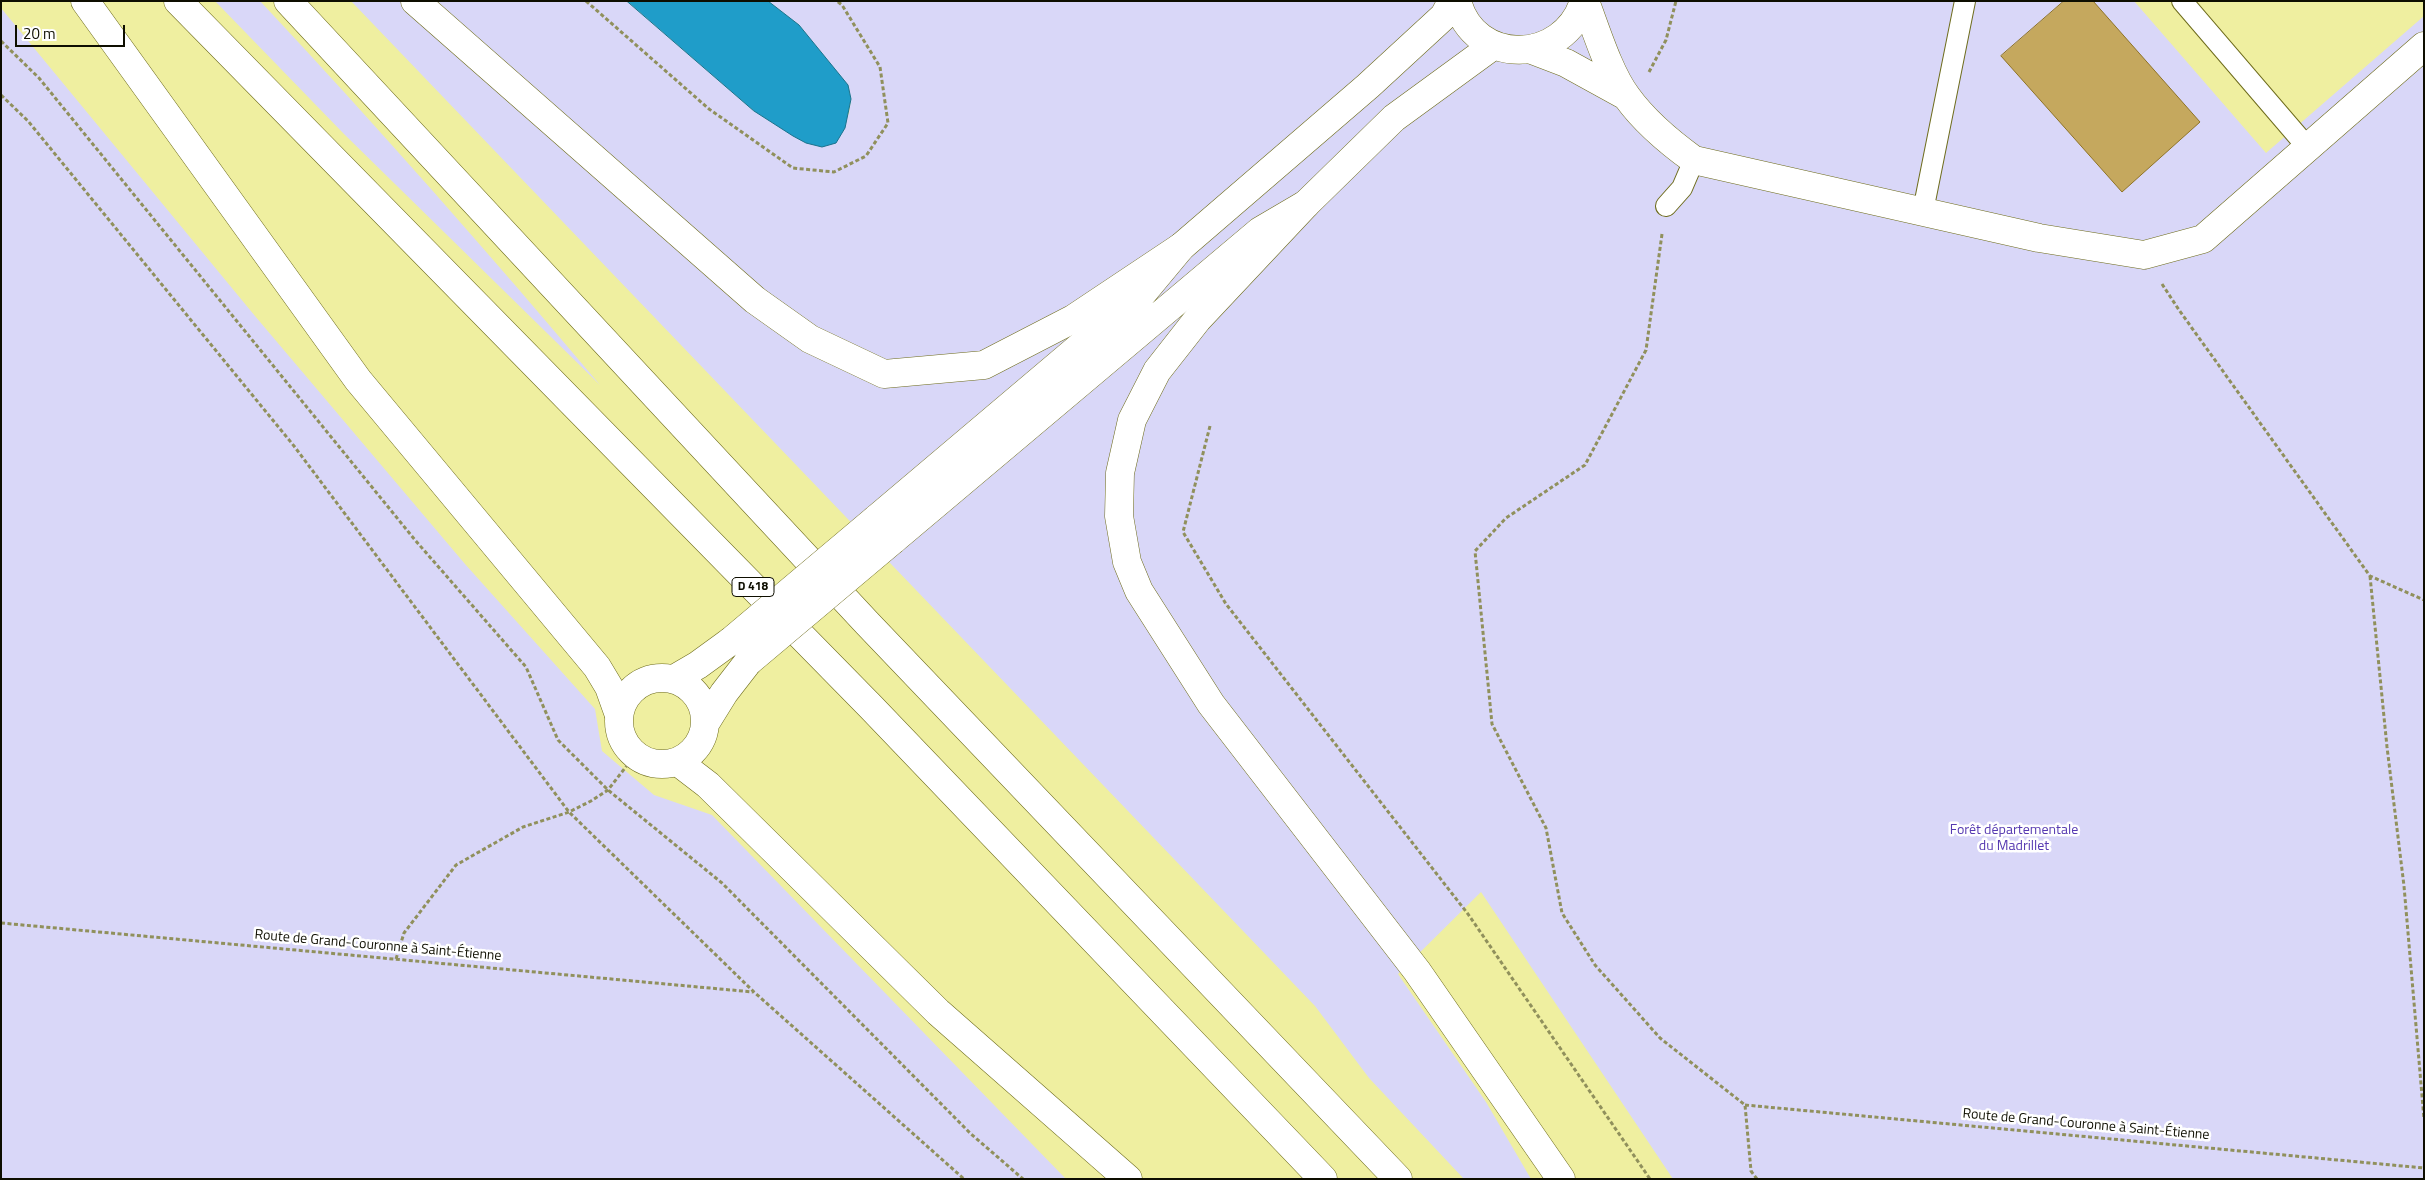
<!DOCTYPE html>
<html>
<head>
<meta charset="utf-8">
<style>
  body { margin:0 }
  #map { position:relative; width:2425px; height:1180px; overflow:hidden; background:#efefa0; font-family:"Titillium Web",sans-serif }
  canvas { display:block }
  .frame { position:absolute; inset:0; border:2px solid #0e0e00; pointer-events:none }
  .scale { position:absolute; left:15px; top:25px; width:110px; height:22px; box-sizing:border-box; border:2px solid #0e0e00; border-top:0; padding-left:6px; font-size:15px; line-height:18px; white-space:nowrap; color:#0e0e00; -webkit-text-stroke:4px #fff; paint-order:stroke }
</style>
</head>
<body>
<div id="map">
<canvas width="2425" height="1180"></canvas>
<div class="frame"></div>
<div class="scale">20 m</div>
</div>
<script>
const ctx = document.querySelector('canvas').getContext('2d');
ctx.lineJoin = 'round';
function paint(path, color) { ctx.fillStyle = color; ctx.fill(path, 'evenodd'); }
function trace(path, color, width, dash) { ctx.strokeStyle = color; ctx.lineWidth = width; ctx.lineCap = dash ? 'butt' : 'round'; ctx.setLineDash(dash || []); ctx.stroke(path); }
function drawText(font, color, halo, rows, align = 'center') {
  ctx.font = font + ' "Titillium Web",sans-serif'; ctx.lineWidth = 5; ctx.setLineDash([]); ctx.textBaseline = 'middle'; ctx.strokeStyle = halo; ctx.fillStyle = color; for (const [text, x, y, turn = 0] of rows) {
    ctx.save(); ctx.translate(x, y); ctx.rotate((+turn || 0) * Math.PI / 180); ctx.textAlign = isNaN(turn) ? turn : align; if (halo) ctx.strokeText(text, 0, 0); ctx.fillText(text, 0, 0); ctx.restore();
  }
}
paint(new Path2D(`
  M215,1H260C377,126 490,254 600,385L344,134Z
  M351,1H627L754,111L806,143L849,114L851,99L848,86L799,25L768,1H2134L2266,153L2424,16V1179H1673L1481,892L1398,974L1486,1102L1531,1179H1464L1369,1078L1315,1006Z
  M1,8L255,316L465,564L595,709L602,751L654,795L712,815L1066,1179H1Z`), '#d9d7f8');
const water = new Path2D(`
  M627,1H768L799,25L848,85L851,99L845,128L836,143L822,147L806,143L793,136L754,111Z`);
paint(water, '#1f9dc9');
trace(water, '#1a728d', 1);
const building = new Path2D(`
  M2064,1H2093L2200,122L2122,192L2001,56Z`);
paint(building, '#c5a85e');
trace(building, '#8f7326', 1);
const service = new Path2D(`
  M2182,1L2308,148
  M1666,206L1682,188L1694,160
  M1923,211L1965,1`);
const minor = new Path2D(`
  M1585,1C1596,30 1609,73 1627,97C1645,122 1669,142 1694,160L2039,238L2144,255L2203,239L2424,46
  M1532,50L1566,63L1626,96`);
const tertiary = new Path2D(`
  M1457,1C1474,67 1564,65 1584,1
  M876,519L1141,295L1181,247L1368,86L1444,16L1452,1
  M893,540L1260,231L1306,204L1394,118L1494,45
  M619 721a43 43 0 1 1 86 0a43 43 0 1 1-86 0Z
  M674,679L698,665L731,641
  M706,722L724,693L748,662`);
const trunk = new Path2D(`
  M85,1L358,380L597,667L609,687L619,715
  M178,1L871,707L1323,1179
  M288,1L867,623L1398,1179
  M415,1L755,300L810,339L884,374L984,365L1073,319L1181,247
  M1306,204L1197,320L1157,371L1132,420L1120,473L1119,516L1127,562L1139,591L1211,704L1417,971L1561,1179
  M678,762L708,785L938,1012L1128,1179`);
trace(service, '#6e6c1c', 22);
trace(minor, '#6e6c1c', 29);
trace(tertiary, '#6e6c1c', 29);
trace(trunk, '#6e6c1c', 29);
trace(new Path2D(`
  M586,1L709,109L793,168L834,172L866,156L888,123L880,67L842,5L837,1
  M1,41L39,78L415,540L526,667L558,740L608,790L722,883L971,1134L1023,1179
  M1649,72L1666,40L1676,1
  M1,95L28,121L294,446L569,812L754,992L964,1179
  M1662,234L1646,350L1585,465L1506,518L1475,551L1492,724L1546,828L1562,913L1595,965L1660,1038L1745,1105L1751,1171L1757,1179
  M2162,284L2179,310L2370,576L2424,600
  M1210,426L1183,532L1226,604L1468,914L1650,1179
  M2370,576L2387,747L2404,886L2424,1119
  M1,923L753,992
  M396,959L404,933L456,865L523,827L569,812L591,801L608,790L635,755
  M1745,1105L2424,1168`), '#90905c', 3, [4, 2.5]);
trace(service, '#fff', 20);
trace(minor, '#fff', 28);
trace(tertiary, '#fff', 28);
trace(trunk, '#fff', 28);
const tertiaryBridge = new Path2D(`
  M731,641L876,519
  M748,662L893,540`);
trace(tertiaryBridge, '#6e6c1c', 29, []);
trace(tertiaryBridge, '#fff', 28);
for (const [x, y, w] of [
  [753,587,42]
]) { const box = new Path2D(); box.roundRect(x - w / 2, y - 9.5, w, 19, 4); ctx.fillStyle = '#fff'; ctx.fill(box); trace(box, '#0e0e00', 1); }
drawText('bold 12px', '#0e0e00', null, [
  ["D 418",753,587]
]);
drawText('14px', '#5639b1', '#fff', [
  ["Forêt départementale",2014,831],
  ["du Madrillet",2014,847]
]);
drawText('14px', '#0e0e00', '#fff', [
  ["Route de Grand-Couronne à Saint-Étienne",378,946,5],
  ["Route de Grand-Couronne à Saint-Étienne",2086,1125,5]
]);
</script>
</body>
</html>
